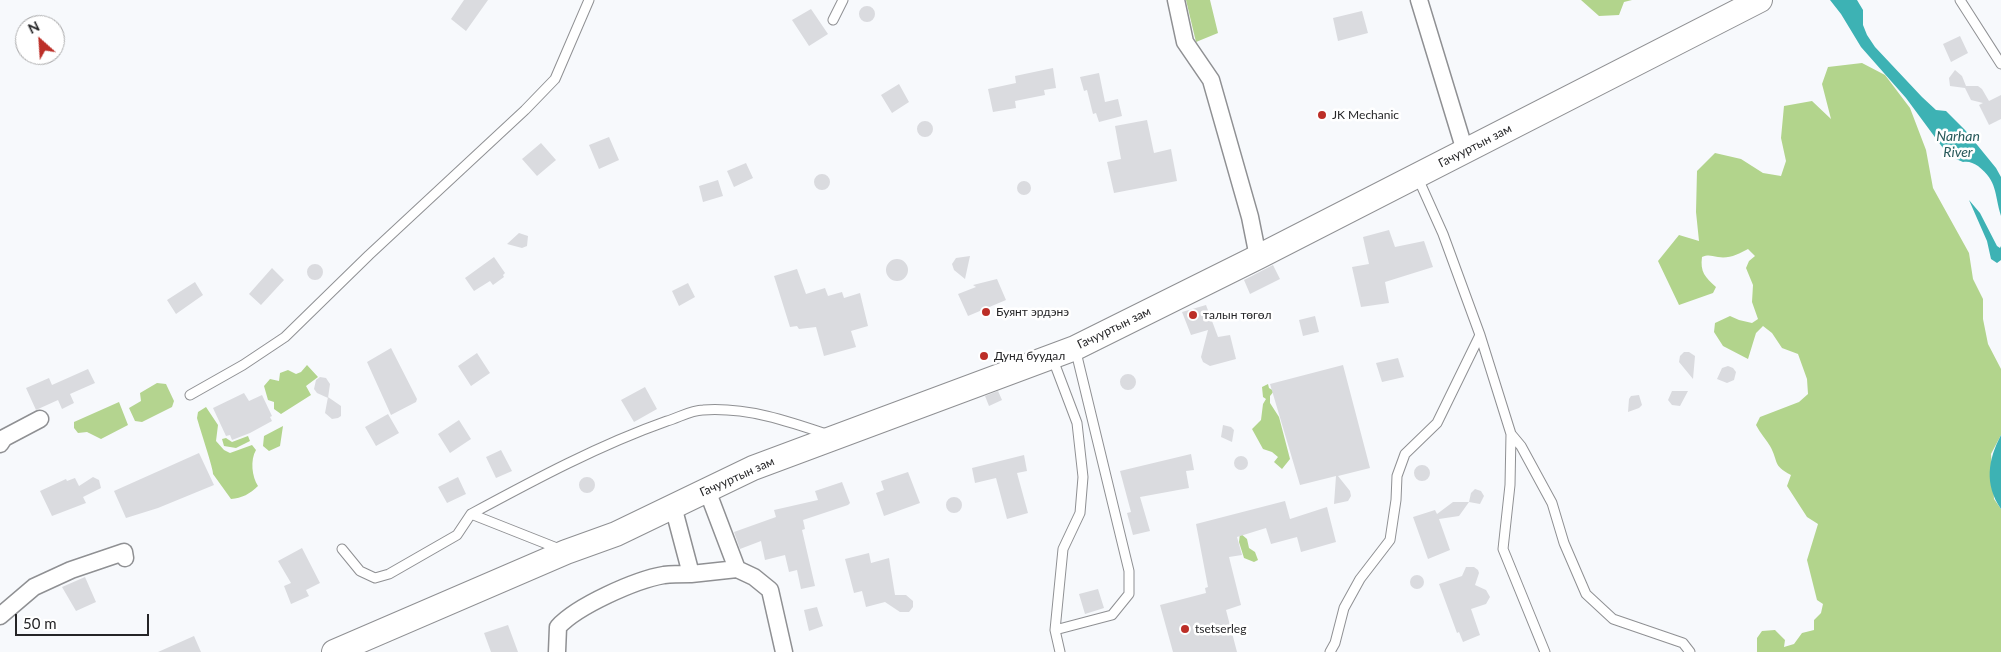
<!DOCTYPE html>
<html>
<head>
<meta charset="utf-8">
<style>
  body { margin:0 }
  #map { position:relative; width:2001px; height:652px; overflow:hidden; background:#f7f9fc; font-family:Lato,sans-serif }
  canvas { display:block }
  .north { position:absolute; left:15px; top:15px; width:50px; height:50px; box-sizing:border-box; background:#fff; border:1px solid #a8a8a9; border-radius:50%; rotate:334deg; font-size:14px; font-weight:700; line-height:20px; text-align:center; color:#252527 }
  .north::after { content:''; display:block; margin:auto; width:18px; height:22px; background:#bc2e27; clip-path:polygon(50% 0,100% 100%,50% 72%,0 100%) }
  .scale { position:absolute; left:15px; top:614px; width:134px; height:22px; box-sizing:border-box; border:2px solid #252527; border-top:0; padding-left:6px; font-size:15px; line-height:18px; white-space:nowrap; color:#252527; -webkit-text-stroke:4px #fff; paint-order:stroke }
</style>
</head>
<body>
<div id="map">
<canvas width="2001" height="652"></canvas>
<div class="north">N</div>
<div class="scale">50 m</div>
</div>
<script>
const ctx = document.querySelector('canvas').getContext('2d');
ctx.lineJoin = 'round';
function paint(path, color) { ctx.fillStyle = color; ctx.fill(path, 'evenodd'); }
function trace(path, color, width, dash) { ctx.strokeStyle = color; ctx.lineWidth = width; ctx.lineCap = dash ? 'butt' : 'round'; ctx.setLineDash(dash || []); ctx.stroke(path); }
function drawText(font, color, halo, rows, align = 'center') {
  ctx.font = font + ' Lato,sans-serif'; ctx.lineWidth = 5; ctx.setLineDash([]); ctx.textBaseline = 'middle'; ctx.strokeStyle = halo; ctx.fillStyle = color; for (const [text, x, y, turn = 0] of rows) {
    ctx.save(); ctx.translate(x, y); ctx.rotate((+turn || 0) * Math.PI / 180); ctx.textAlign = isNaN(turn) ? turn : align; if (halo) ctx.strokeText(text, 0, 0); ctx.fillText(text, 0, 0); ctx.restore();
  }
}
paint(new Path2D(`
  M1186,0H1210L1218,33L1196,42Z
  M157,383L166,384L174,401L172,407L142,422L135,421L129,408L141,401L140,393Z
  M119,402L128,425L101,439L87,432L78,433L74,428V422Z`), '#b4d48f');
paint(new Path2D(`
  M1581,0H1632L1624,2L1619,15L1599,16Z
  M1862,63L1885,75L1910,108L1926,150L1933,188L1969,253L1973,279L1983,299V319L1988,344L2001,369V435L1991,454L1994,499L2001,509V652H1757V638L1762,631L1775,630L1785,640L1784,647L1794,644L1802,633L1814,630V620L1821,613L1823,604L1817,600L1807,560L1818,524L1807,517L1787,486L1791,475C1772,465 1779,462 1770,446C1766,439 1760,433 1756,425L1760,417L1799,402L1808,394L1807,379L1798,354L1782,348L1772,333L1763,326L1756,333L1748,359L1723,346L1714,332L1715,323L1730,316L1739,320L1752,323L1758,319L1752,302L1753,285L1746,268L1749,261L1755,256L1748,249C1739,254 1729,259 1718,257C1711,256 1709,254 1702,257C1700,272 1705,277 1716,287L1713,293L1679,305L1658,261L1679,235L1699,241L1696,212L1697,171L1715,153L1741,159L1763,173L1781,176L1786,161L1781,138L1784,106L1812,101L1831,119L1822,84L1828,67Z
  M307,365L318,377L306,386L311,395L281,414L274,409V402L268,400L264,386L270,379L279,381L280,373L288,370L296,374L301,372Z
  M1268,384L1269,388L1274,391L1270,396V403L1279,417L1290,459L1282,469L1274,462L1278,457L1272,452L1263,449L1252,429L1261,420L1263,404L1266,399L1263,397L1262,387Z
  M206,407L218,425L216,441L224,450L230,453L252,445L256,450C250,460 252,477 258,486C250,494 242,498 231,499L213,474C214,471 199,426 197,418L198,412Z
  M283,426L280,446L269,451L263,446L264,436Z
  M248,436L250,441L236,448L224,446L222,439L226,438L232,442Z
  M1240,533L1247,539L1249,548L1255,552L1258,560L1254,562L1244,558L1239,542Z`), '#b2d48c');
paint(new Path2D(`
  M1830,0H1857L1863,10V25L1867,35L1875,47L1922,97L1936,110L1946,111L1965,130L1996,168L2001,177V216C1994,193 1998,182 1978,166C1973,163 1969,161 1963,162L1949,156L1940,144L1906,98L1861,47L1841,14Z
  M1969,200L1980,213L1997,246L2000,248L2001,246V260L1997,263L1991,259L1987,241Z
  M2001,435V509C1984,484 1988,460 2001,435Z`), '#3db2b4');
paint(new Path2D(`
  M464,0H488L466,31L451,19Z
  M859 14a8 8 0 1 1 16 0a8 8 0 1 1-16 0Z
  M811,9L828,34L809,46L792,20Z
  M1362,11L1368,33L1338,41L1333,18Z
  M1960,36L1968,53L1951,62L1943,44Z
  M1053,68L1056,88L1044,90L1045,95L1015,101L1016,108L993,112L988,89L1016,83L1015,76Z
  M1955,70L1962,76L1966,86H1978L1982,89L1989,101L2001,95V119L1989,125L1979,105L1983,103L1971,100L1965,88L1950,86L1949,78Z
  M1099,73L1105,102L1118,99L1122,116L1099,122L1096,113L1093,114L1087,90L1084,91L1080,77Z
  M899,84L909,102L892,113L881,95Z
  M1147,120L1154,153L1171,149L1177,181L1114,193L1107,162L1121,159L1115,126Z
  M917 129a8 8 0 1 1 16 0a8 8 0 1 1-16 0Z
  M609,137L619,160L599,169L589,145Z
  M541,143L556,160L537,176L522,159Z
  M746,163L753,178L734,187L727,171Z
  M814 182a8 8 0 1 1 16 0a8 8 0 1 1-16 0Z
  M718,180L723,196L703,202L699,186Z
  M1017 188a7 7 0 1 1 14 0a7 7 0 1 1-14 0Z
  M1389,230L1395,247L1424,241L1433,267L1385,282L1389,303L1361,307L1352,267L1369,264L1363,237Z
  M519,233L528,236L527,246L522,248L507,244Z
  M970,256L965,279L954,270L952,264L956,258Z
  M494,257L505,273L503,275L504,277L493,285L490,281L474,291L465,278Z
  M886 270a11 11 0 1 1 22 0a11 11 0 1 1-22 0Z
  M307 272a8 8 0 1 1 16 0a8 8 0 1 1-16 0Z
  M1273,265L1280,279L1250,294L1244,280Z
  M272,268L284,280L261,305L249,294Z
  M797,269L806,294L825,288L828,296L842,292L844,298L860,293L868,326L851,331L856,347L824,356L816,327L799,329L797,326L790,327L774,276Z
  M997,279L1006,300L968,316L958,294L976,287L973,285Z
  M195,282L203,295L176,314L167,300Z
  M688,283L695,297L679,306L672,291Z
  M1206,305L1218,337L1230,335L1236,359L1210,366L1203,362L1201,357L1208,330L1191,335L1182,312Z
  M1315,316L1319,332L1303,336L1299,320Z
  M391,348L417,399L416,402L391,415L367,362Z
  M1684,352H1689L1695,356L1693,379L1679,362L1680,356Z
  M477,353L490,373L471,386L458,366Z
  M1398,358L1404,377L1382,382L1376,363Z
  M1343,365L1370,468L1338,476L1350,491L1351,496L1348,501L1334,504L1336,476L1300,485L1270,384Z
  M1728,366L1733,368L1736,372L1734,380L1727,383L1717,379L1722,368Z
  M88,369L95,383L70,394L74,403L62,409L58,400L36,410L26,388L49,378L52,385Z
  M1120 382a8 8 0 1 1 16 0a8 8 0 1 1-16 0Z
  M320,377L326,378L330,384L328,398L317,393L314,389L316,380Z
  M645,387L657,409L634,422L621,400Z
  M998,391L1002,400L989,406L985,396Z
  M1672,391H1688L1680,406L1672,405L1668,400Z
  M244,393L249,401L262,395L272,416L270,417L272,421L250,433L232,440L230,435L226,436L213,408Z
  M1639,395L1642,405L1639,408L1628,412L1629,399L1631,396Z
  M328,397L341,406V416L338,418L332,419L325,413Z
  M388,414L399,433L376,446L365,427Z
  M459,420L471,439L450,453L438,434Z
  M1223,425L1231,427L1234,430L1232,442L1221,437Z
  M501,450L512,471L496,478L486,457Z
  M199,453L214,485L158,508L126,518L114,491Z
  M1191,454L1194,470L1186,471L1189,488L1140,497L1150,531L1133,535L1127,513L1131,512L1120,471Z
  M1024,455L1027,471L1017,473L1028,513L1007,519L996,478L975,483L972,468Z
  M1234 463a7 7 0 1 1 14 0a7 7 0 1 1-14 0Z
  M1414 473a8 8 0 1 1 16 0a8 8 0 1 1-16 0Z
  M908,472L920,503L884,516L876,493L884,490L881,481Z
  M579 485a8 8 0 1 1 16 0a8 8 0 1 1-16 0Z
  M93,477L99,480L101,488L83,497L86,503L52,516L40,491L66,479L67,481L75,478L79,486Z
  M458,477L466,494L447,503L438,487Z
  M842,482L850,503L848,505L803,520L805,529L802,530L815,586L801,589L797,570L789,572L785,555L765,560L761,541L740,549L734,532L776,517L774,510L818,500L815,491Z
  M1475,489L1481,491L1484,496L1480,504L1469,502L1459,516L1439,519L1450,550L1428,559L1413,517L1435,510L1437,514L1453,502H1469L1471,493Z
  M946 505a8 8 0 1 1 16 0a8 8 0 1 1-16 0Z
  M1285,501L1290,519L1327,507L1336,542L1301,552L1297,537L1271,544L1266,528L1237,537L1242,555L1229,557L1241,605L1226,610L1237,652H1173L1160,605L1206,593L1205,588L1208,587L1196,524Z
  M302,548L320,583L306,590L309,596L291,604L284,586L291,583L278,561Z
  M869,553L871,563L889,558L895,595H906L913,601V607L909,612H900L885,602L866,607L862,591L854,593L845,559Z
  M1466,567H1474L1478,570L1479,573L1475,585L1486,590L1490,597L1486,604L1471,609L1480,635L1463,642L1459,632L1457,633L1439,584L1462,576Z
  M1410 582a7 7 0 1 1 14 0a7 7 0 1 1-14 0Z
  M85,577L96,602L76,611L62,587Z
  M1098,589L1104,608L1085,614L1079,594Z
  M817,607L823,626L809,631L804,610Z
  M508,625L518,652H491L484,633Z
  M194,636L201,652H158Z`), '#dadbdf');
const service = new Path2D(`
  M1960,0L2001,64
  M833,20L843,0
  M1480,335L1511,434L1510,485L1503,549L1545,652
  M1052,357L1077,423L1083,477L1080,513L1063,549L1055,630L1060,652
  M190,395L243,365L285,337L369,255L525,110L555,79L589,0
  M1511,434L1521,446L1552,503L1564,543L1586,594L1613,619L1683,643L1690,652
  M342,549L360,571L375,578L389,574L457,535L471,514
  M562,550L471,514C534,480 599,445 667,421C678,418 691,410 703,410C747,407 788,421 829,435
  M1055,630L1112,615L1129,594V571L1075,348
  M1330,652L1335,643L1344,608L1360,579L1390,540L1396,500L1397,476L1405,454L1437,423L1480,335L1443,234L1417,176`);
const minor = new Path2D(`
  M1176,0L1185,42L1211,80L1250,217L1258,257
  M1419,0L1465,151
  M0,444L4,438L40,419
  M707,490L737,569
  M691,574L737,569L754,577L770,590L784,652
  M0,616L34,587L71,570L124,552L125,558
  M557,652L558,627C577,606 635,580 664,575C673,574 682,574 691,574L673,506`);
const secondary = new Path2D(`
  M334,652L566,552L616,534L753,468L1075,348L1258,257L1760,0`);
trace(service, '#8f9093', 11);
trace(minor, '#8f9093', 19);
trace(secondary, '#8f9093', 26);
trace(service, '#fff', 9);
trace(minor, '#fff', 16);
trace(secondary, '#fff', 24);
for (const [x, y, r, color] of [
  [1322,115,5,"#bc2e27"],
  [986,312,5,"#bc2e27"],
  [1193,315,5,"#bc2e27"],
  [984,356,5,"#bc2e27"],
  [1185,629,5,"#bc2e27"]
]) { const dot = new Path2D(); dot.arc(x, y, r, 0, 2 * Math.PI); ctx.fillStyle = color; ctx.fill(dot); trace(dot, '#fff', 2); }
drawText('12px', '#252527', '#fff', [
  ["JK Mechanic",1332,115],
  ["Буянт эрдэнэ",996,312],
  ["талын төгөл",1203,315],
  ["Дунд буудал",994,356],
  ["tsetserleg",1195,629]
], 'left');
drawText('12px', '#252527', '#fff', [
  ["Гачууртын зам",1475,146,-27],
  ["Гачууртын зам",1114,328,-26],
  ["Гачууртын зам",737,477,-24]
]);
drawText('italic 14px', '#295a5b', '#fff', [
  ["Narhan",1958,136],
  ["River",1958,152]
]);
</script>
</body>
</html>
